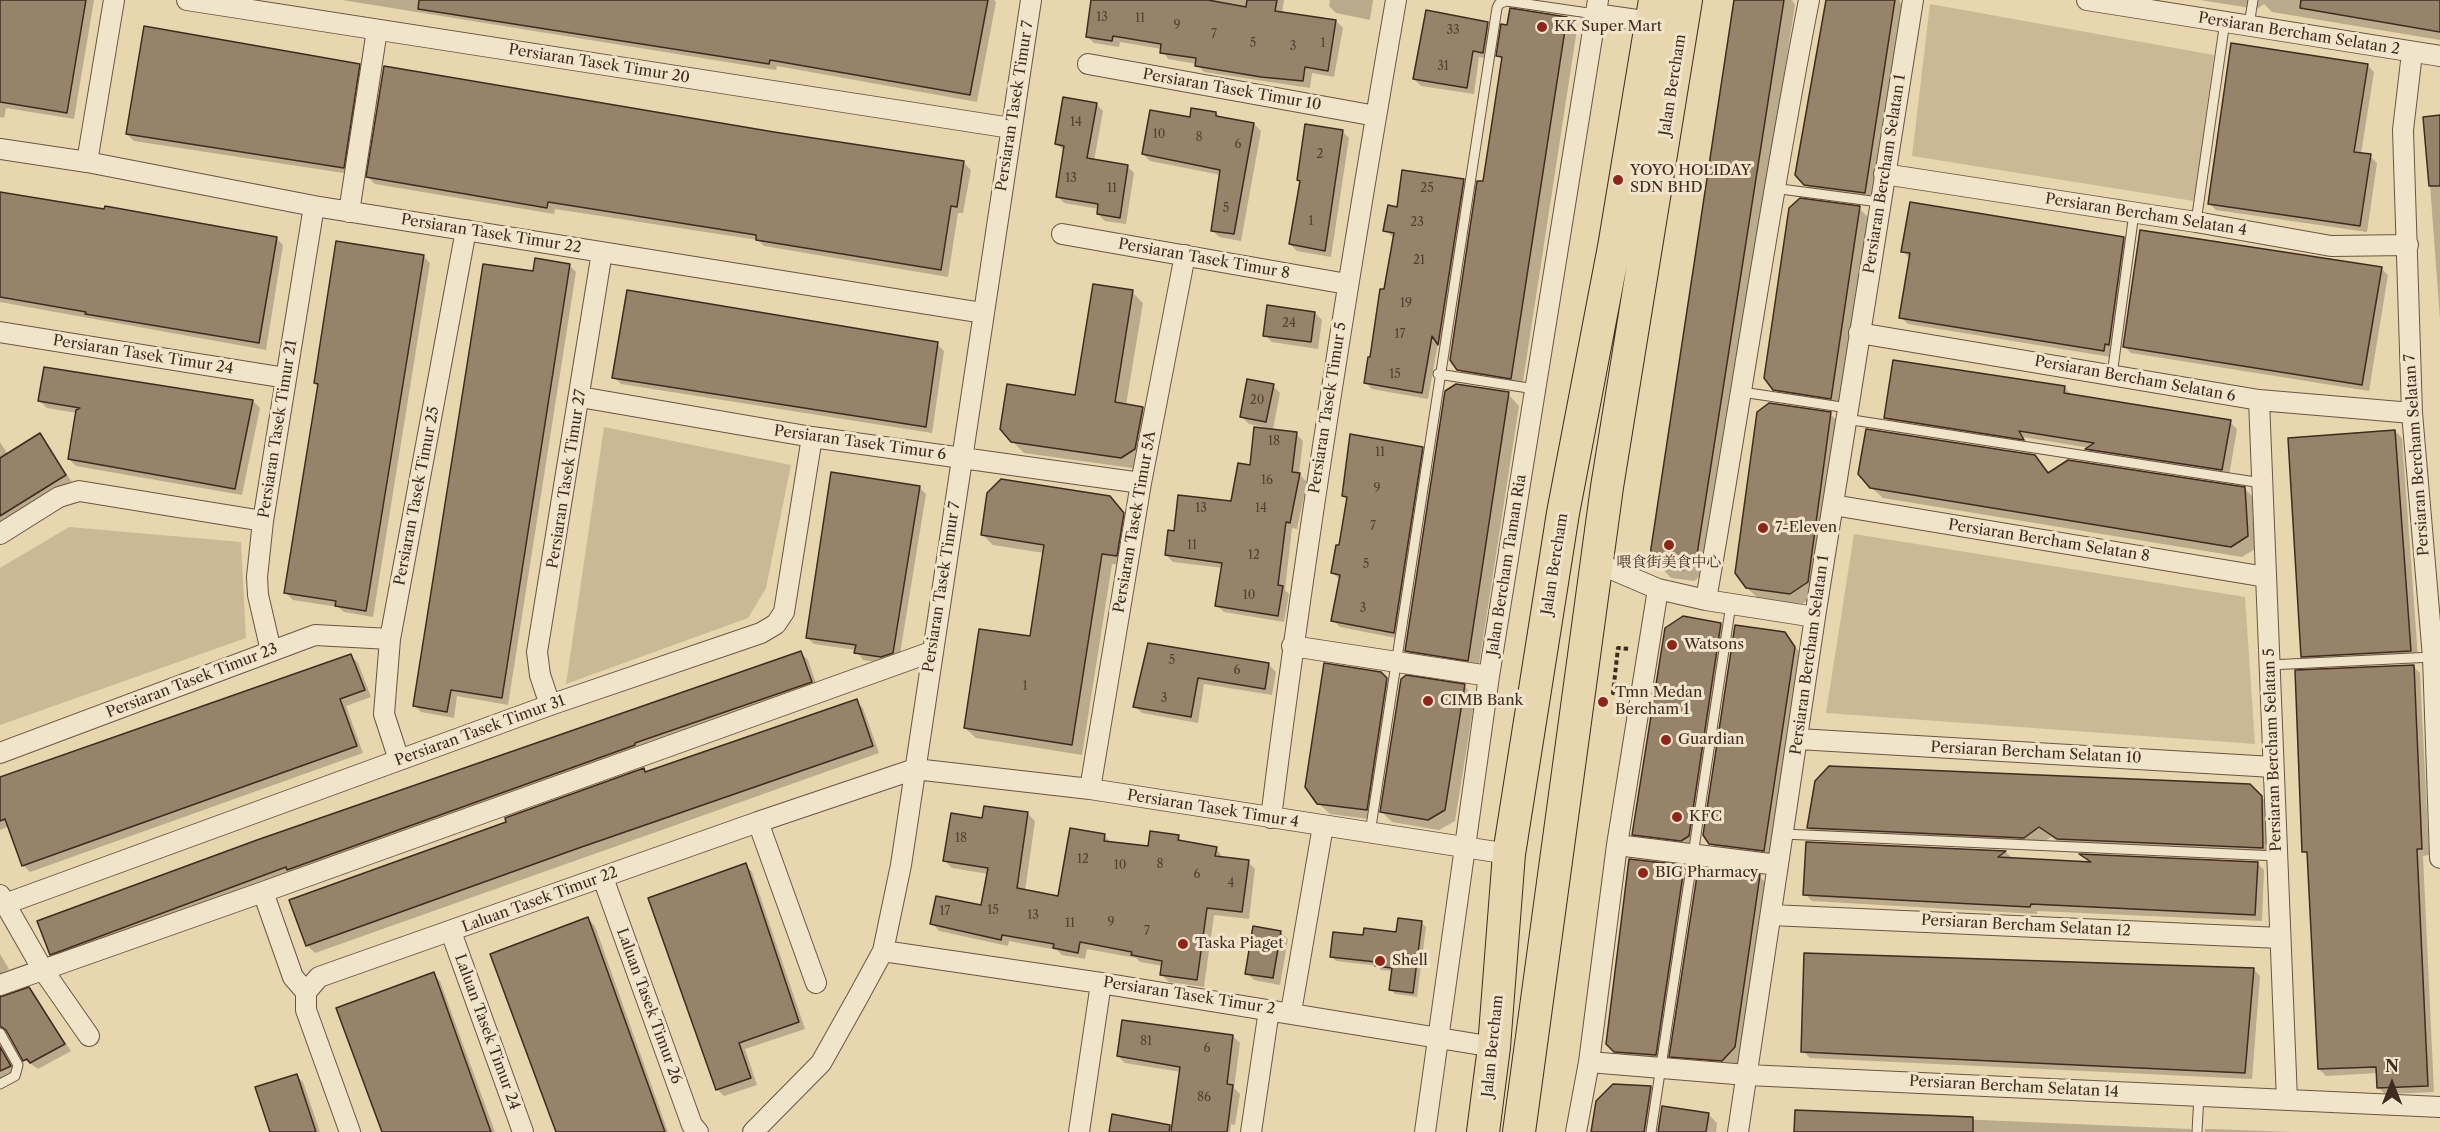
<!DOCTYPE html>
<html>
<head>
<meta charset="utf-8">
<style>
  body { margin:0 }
  #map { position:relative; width:2440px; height:1132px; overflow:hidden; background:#e8d6ae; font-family:"Libre Caslon Text",serif }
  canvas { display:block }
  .north { position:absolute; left:2362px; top:1054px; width:60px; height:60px; -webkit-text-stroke:4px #f0e4ca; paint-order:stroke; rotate:0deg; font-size:16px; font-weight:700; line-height:24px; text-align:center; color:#402a21 }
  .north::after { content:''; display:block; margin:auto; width:21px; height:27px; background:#402a21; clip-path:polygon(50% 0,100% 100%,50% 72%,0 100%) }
</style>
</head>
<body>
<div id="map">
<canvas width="2440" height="1132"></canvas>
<div class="north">N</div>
</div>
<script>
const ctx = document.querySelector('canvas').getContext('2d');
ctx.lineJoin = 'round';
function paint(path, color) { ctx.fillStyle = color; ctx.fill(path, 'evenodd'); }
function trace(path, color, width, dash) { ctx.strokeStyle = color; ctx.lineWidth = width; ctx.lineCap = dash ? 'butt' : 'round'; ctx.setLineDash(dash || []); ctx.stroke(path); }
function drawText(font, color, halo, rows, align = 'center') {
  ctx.font = font + ' "Libre Caslon Text","Noto Serif SC",serif'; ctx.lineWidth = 6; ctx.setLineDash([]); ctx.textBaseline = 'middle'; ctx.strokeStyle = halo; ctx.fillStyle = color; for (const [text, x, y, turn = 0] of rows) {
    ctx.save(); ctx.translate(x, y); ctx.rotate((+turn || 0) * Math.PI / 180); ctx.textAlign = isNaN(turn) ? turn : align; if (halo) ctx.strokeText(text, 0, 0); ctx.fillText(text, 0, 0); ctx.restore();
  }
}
paint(new Path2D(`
  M1930,4L2214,55L2194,201L1912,156Z
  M604,427L791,465L766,588L748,618L566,684Z
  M69,527L241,542L246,638L0,725V568Z
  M1854,534L2245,597L2255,744L1826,713Z`), '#cbb996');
paint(new Path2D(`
  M0,0H94L74,119L6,108L4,118L0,117Z
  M342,0H994L996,2L977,102L777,66L776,70Z
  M1093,0H1284L1282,13L1336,21L1343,28L1334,77L1312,73L1310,88L1204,72L1197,64L1168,59L1162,49L1120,42L1119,47L1094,43L1087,36Z
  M1330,0H1373L1370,20L1336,13L1329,6Z
  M1736,0H1792L1795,5L1706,572L1694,581L1671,578L1660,566Z
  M1828,0H1899L1905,11L1876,203L1817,196L1805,184Z
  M2200,0H2440V40L2272,12L2264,4L2257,9Z
  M1566,18L1577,29L1522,388L1469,380L1458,369L1503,61L1498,55Z
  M1487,23L1494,30L1490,59L1479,57L1474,94L1421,86L1414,79Z
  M2367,65L2374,72L2361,154L2370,156L2377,163L2367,232L2216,210L2209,203Z
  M359,66L366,73L350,174L134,141L127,134Z
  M1096,104L1103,111L1094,161L1127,166L1134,173L1126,224L1105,221L1098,214L1099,209L1064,203L1058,196L1064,151L1057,144Z
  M1216,113L1221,119L1254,124L1261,131L1241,241L1219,237L1212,230L1221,175L1150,161L1143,154L1191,119Z
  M2440,117V319L2425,118Z
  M1342,131L1349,138L1331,257L1297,251L1290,244L1301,182L1298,180Z
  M774,134L964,163L971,170L963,213H958L948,277L764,246L758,240L555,209L554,214L375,184L368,177Z
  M1463,180L1470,187L1445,349L1438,343L1428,399L1372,389L1365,382L1394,238L1385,230L1398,208Z
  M0,194L276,238L283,245L266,350L0,302Z
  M1859,208L1870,219L1841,409L1785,400L1774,389Z
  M2123,238L2130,245L2111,357L1908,324L1901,317L1910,259L1903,251Z
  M423,256L430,263L373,617L344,612L338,607L293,600L286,593L319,386L315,382Z
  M569,265L576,272L508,705L457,696L454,718L421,712L414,705L534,273Z
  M2381,268L2388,275L2369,391L2131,353L2124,346Z
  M1132,292L1143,303L1126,405L1142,408L1153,419L1146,460L1132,468L1024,453L1012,441L1076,397Z
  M1315,313L1322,320L1318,349L1272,342L1265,335Z
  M937,344L944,351L932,433L621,384L614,377Z
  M1457,385L1509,395L1519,406L1478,671L1417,661L1406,651Z
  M1273,386L1280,393L1273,429L1249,424L1242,417Z
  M2065,388L2072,395L2230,422L2237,429L2229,476L2093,455L2087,449L2090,448L2023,437L2029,445L1893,425L1886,418Z
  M40,401H253L260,408L242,495L76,466L69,459L77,413L47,408Z
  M1830,414L1841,424L1818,593L1802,604L1759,599L1747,588Z
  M2395,431L2402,438L2418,658L2310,663L2303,656Z
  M1296,434L1303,441L1299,474L1307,482L1297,529L1292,528L1285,590L1289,594L1284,622L1224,612L1217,605L1223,568L1173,562L1166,555L1175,532L1232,503Z
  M39,435L72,482L0,527V442L8,455Z
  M1422,449L1429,456L1401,639L1340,627L1333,620L1339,579L1332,572L1340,547L1348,500L1343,496Z
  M2035,456L2050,473L2245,489L2256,500L2258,547L2242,557L1883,498L1871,487Z
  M919,487L926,494L899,660L889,664L863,660L856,650L814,644L807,637Z
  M1109,497L1134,525L1127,566L1112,564L1082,755L976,738L965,728L1031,638L1044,553L993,545L982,534Z
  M1721,624L1731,635L1699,847L1645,845L1634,834Z
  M1784,633L1805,659L1775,861L1721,855L1710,843Z
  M1149,645L1269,665L1276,672L1272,695L1204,684L1198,723L1142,713L1135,706Z
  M801,653L808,660L818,689L58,961L51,954Z
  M351,656L358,663L371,697L346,706L363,753L30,872L23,865L9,826L0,830V779Z
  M2413,666L2420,673L2429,855L2423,856L2434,1092L2385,1094L2378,1087V1073L2326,1076L2319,1069L2309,857L2304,851Z
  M1380,673L1397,690L1377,820L1330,814L1318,803Z
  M1464,686L1475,697L1455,821L1439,830L1392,822L1382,812Z
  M856,701L863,708L879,753L315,953L308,946L291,901L508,823L643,770L646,773Z
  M2250,786L2272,808L2273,858L2070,850L2051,837L2035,848L1820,839L1809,828Z
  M1028,814L1035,821L1025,891L1059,898L1105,836L1112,844L1149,848L1178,837L1184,843L1216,848L1223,858L1248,862L1255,869L1249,919L1214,915L1204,987L1169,982L1162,975L1163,966L1140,962L1136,958L1087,949L1085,959L1062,955L1057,950L1009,941L1008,946L939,931L932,923L982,907L988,874L952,868L945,861L984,820Z
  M1807,843L2006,852L2013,859L2090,864L2083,856L2257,863L2264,870L2262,921L2037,911V914L1812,901L1805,894Z
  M745,865L752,872L805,1029L745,1049L757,1085L724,1096L717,1089Z
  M1682,867L1693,877L1666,1066L1626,1062L1615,1051Z
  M1759,876L1770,887L1745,1058L1733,1071L1682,1067L1671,1056Z
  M588,919L595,926L668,1132H557Z
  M1399,920L1422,923L1426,927L1417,997L1395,994L1391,990L1393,971L1381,970L1378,966L1336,961L1332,957L1364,937L1397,934Z
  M1281,933L1288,939L1280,985L1254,980L1247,973Z
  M0,954L9,969L0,974Z
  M2253,969L2260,976L2252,1079L1810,1058L1803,1051Z
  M433,974L440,981L495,1132H383Z
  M29,989L71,1051L38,1069L25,1060L10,1035L4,1033L0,1044L16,1073L0,1081V998Z
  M1233,1036L1240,1043L1234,1088L1240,1094L1235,1125L1231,1124L1230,1132H1110L1114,1115L1173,1127L1181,1072L1125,1063L1118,1056Z
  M296,1075L303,1082L320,1132H272Z
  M1651,1087L1660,1096L1654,1132H1593Z
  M1796,1112L2190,1129L2193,1132H1796Z
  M1708,1114L1717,1123L1716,1132H1659Z
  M2205,1129H2211L2293,1132H2205Z`), '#0003');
const building = new Path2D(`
  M0,0H86L67,113L0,102Z
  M419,0H988L970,95L770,60L769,64L418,9Z
  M1091,0H1208L1246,7L1247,0H1277L1275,11L1336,20L1328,71L1305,67L1303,81L1261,77L1195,66L1196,58L1160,53L1161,44L1113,36L1112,41L1086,37Z
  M1734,0H1784L1696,561L1683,570L1659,567L1650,555Z
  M1826,0H1895L1865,193L1804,185L1795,175Z
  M2301,0H2440V32L2300,8Z
  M1510,8L1567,17L1511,379L1457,370L1450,360L1477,181H1483L1502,57L1496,56L1501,24L1507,25Z
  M1426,10L1488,22L1483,53L1473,51L1467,88L1413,79Z
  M144,26L360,64L344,168L126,134Z
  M2231,43L2368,64L2354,152L2371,154L2360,226L2208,204Z
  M384,66L774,132L964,161L957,207L951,206L941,270L756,240V235L548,202L547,208L366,177Z
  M1063,97L1097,103L1087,158L1128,165L1120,218L1097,214L1098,204L1056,197L1064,146L1055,144Z
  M1191,108L1216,112V116L1254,123L1234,234L1211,231L1220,170L1142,154L1150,110L1190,117Z
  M2440,115V186H2429L2423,117Z
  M1305,124L1343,130L1325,251L1289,244L1300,181L1297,180Z
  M1402,170L1464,179L1438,345L1432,336L1422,393L1364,383L1368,357H1370L1380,289H1384L1394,233L1383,231L1388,205L1397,207Z
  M0,192L104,209L105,206L277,237L259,343L85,314L86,312L0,297Z
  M1800,198L1860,206L1831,399L1773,390L1764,378L1789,208Z
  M1910,202L2124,237L2109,345L2105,344L2104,351L1899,318L1910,253L1901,252Z
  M2140,230L2382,267L2362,385L2123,347Z
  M336,241L424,255L366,611L335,606L336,601L284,593L318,384L314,383Z
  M535,258L570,264L502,698L451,690L447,712L413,706L483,264L533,271Z
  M1093,284L1133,290L1115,402L1143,407L1135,449L1121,458L1011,442L1000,429L1007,384L1075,395Z
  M627,290L938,342L926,427L612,378Z
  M1267,305L1315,312L1311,342L1263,336Z
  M1893,360L2065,386L2064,393L2231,420L2222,470L2085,449L2094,443L2019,431L2024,440L1884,418Z
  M44,367L253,400L235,489L68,459L76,410L80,408L38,401Z
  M1247,379L1274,384L1266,422L1240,417Z
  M1456,384L1509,392L1468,661L1405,651L1445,391Z
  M1769,403L1831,412L1808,582L1790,594L1746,588L1735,573L1757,412Z
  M1254,427L1297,432L1292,472L1300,473L1290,523L1286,522L1278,585L1283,586L1278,616L1215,606L1222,563L1165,555L1168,530L1174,531L1178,495L1231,501L1238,463L1250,465Z
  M1866,429L2035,455L2048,473L2068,460L2245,487L2248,536L2231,547L1870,488L1858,474Z
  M2395,430L2411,651L2301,657L2288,438Z
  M40,433L66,475L0,516V458Z
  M1350,434L1423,447L1394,633L1331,621L1340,575L1331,573L1336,545H1339L1347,497L1342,496Z
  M831,472L920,486L893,653L881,657L854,653L856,645L806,638Z
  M1001,479L1110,496L1124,513L1117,556L1102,554L1072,745L964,728L979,629L1030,636L1044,545L981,535L987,493Z
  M1683,616L1721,623L1689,836L1681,841L1632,835L1665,628Z
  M1735,625L1785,632L1795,647L1764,851L1709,844L1703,835Z
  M1148,643L1269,663L1265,689L1198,678L1191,717L1133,707Z
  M801,651L812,682L635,743V745L287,870L286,867L50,955L37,921L257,840Z
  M351,654L365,690L340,699L357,746L22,866L5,819L0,821V777Z
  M1324,663L1381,672L1387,678L1367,810L1317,804L1305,787Z
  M2414,665L2422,849H2417L2428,1086L2377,1088L2376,1067L2318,1069L2307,852H2302L2295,670Z
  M1406,675L1465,684L1445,810L1428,820L1380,812L1401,679Z
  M857,699L873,746L576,849L306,946L289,900L506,822L505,818L644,768L645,772Z
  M1829,766L2250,784L2262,796L2263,848L2057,839L2039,827L2024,838L1807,828L1815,781Z
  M984,806L1028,812L1017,888L1058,896L1070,828L1105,834L1104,841L1148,846L1150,831L1179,835L1178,840L1217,847L1215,856L1249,860L1242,912L1207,908L1197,980L1160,975L1162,961L1131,955L1132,952L1080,942L1078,953L1053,948L1054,944L1002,935L1001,940L930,924L936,896L981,905L988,868L943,861L951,813L982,818Z
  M1806,842L2006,851L1998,857L2091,862L2079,854L2258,862L2255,915L2031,904L2030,907L1803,895Z
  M1629,859L1683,865L1684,868L1656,1055L1614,1052L1606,1044Z
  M746,863L799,1022L739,1043L751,1078L716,1090L648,898Z
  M1701,867L1760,875L1735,1047L1722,1061L1669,1057L1698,869Z
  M588,917L665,1132H556L490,954Z
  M1398,918L1422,921L1413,993L1389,990L1392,968L1375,966L1376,962L1330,957L1333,932L1363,935L1364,928L1396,932Z
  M1253,926L1281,931L1273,978L1245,974Z
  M1804,953L2254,968L2245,1073L1801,1052Z
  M434,972L491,1132H382L336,1008Z
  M29,987L65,1044L30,1063L27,1059L23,1061L6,1030L0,1026V997Z
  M1122,1020L1233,1035L1227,1084L1233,1085L1227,1132H1171L1180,1067L1117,1056Z
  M0,1047L11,1066L0,1071Z
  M297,1074L316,1132H270L255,1087Z
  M1613,1084L1651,1086L1644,1132H1591L1596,1101Z
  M1662,1106L1709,1113L1706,1132H1658Z
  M1795,1110L1973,1117V1132H1794Z
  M1112,1114L1170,1125L1169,1132H1109Z`);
paint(building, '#97836a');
trace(building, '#402a21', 1.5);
const lane = new Path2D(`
  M2249,25L2253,0
  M1773,188L1879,202
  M2196,222L2225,21
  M1438,374L1535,389
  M2112,375L2134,213
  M1742,392L1848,408
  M1846,419L2262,483
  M2269,665L2433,657
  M1370,833L1497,8L1499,4L1506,1L1595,14
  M1783,834L2277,856
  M0,1033L18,1065L15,1076L0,1084
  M1651,1132L1731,604
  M2197,1132L2199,1095`);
const street = new Path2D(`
  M187,0L1011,128
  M2087,0L2440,56
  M1595,14L1651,22
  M2412,53L2403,130L2412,413L2433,657L2440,858
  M1088,64L1376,116
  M0,149L87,162L314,206L983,313
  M87,162L114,0
  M1884,174L2196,222L2331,246L2408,245
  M349,212L377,30
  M1062,234L1347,284
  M0,332L286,378
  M1859,333L2259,400L2412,413
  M580,397L812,437L1141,483
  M2259,400L2287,1100
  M1833,505L2266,577
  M0,534L59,497L79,491L263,521
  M1597,563L1658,589L1706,600L1815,617
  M1706,600C1741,400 1770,199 1809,0
  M1292,646L1489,676
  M271,651L258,595L257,577L263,521L314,206
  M550,705L540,675L537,652L602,252
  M1798,739L2273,767
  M0,753L315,635L390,639
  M399,760L384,714L390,639L466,230
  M1090,789L1141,483L1185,255
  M1271,818C1305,544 1349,272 1396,0
  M758,822L915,769L1090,789L1509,854
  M1617,845L1778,865
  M603,878L692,1125L698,1132
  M263,892L931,652
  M0,895L43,970L89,1036
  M5,904L550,705L761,633L776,624L784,612L812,437
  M1771,915L2280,938
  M451,932L523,1132
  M883,951L1101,983L1494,1047
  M0,985L263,892L293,977L306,992
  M1291,1012L1323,826
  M1589,1062L1747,1075L2440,1107
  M350,1132L306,1010V992L319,977L758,822L816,983
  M753,1132L821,1063L858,997L883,951L901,865L1031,0
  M1079,1132L1101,983
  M1251,1132L1269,1010
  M1425,1132L1489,676L1598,0
  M1576,1132L1589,1062L1617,845L1658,589
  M1738,1132L1815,617L1913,0`);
const primary = new Path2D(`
  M1483,1132L1494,1047L1509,854L1563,513L1614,247L1655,0
  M1519,1132L1607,487L1686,0`);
trace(lane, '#6a5544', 11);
trace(street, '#6a5544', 22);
trace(primary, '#402a21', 34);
trace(new Path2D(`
  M1622,694L1613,693L1618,648L1630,649`), '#402a21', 4, [4.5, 3]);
trace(lane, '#f0e4ca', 9);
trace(street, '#f0e4ca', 20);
trace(primary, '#e8d6ae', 32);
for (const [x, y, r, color] of [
  [1542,27,6,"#8f2418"],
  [1618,180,6,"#8f2418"],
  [1763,528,6,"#8f2418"],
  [1669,545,6,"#8f2418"],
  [1672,645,6,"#8f2418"],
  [1428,701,6,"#8f2418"],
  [1603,702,6,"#8f2418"],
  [1666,740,6,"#8f2418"],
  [1677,817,6,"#8f2418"],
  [1643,873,6,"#8f2418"],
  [1183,944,6,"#8f2418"],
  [1380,961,6,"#8f2418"]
]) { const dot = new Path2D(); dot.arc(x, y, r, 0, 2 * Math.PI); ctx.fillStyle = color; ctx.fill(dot); trace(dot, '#f0e4ca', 2); }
drawText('12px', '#564033', null, [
  ["13",1102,18],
  ["11",1140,19],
  ["9",1177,26],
  ["33",1453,31],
  ["7",1214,35],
  ["5",1253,44],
  ["1",1323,44],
  ["3",1293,47],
  ["31",1443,67],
  ["14",1076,123],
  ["10",1159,135],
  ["8",1199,138],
  ["6",1238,145],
  ["2",1320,155],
  ["13",1071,179],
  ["11",1112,189],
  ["25",1427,189],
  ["5",1226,209],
  ["1",1311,222],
  ["23",1417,223],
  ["21",1419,261],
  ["19",1406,304],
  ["24",1289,324],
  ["17",1400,335],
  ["15",1395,375],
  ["20",1257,401],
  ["18",1274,442],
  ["11",1380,453],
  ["16",1267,481],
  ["9",1377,489],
  ["13",1201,509],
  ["14",1261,509],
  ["7",1373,527],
  ["11",1192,546],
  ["12",1254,556],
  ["5",1366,565],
  ["10",1249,596],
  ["3",1363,609],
  ["5",1172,661],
  ["6",1237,671],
  ["1",1025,687],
  ["3",1164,699],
  ["18",961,839],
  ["12",1083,860],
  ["8",1160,865],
  ["10",1120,866],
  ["6",1197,875],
  ["4",1231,884],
  ["15",993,911],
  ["17",945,912],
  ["13",1033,916],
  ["9",1111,923],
  ["11",1070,924],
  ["7",1147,932],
  ["81",1146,1042],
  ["6",1207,1049],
  ["86",1204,1098]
]);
drawText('15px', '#402a21', '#f0e4ca', [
  ["KK Super Mart",1554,27],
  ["YOYO HOLIDAY",1630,171],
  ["SDN BHD",1630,188],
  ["7-Eleven",1775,528],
  ["喂食街美食中心",1669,563,"center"],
  ["Watsons",1684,645],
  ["Tmn Medan",1615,693],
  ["Bercham 1",1615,710],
  ["CIMB Bank",1440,701],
  ["Guardian",1678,740],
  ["KFC",1689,817],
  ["BIG Pharmacy",1655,873],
  ["Taska Piaget",1195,944],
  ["Shell",1392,961]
], 'left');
drawText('15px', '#402a21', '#f0e4ca', [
  ["Persiaran Bercham Selatan 2",2299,34,9],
  ["Persiaran Tasek Timur 20",599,64,9],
  ["Jalan Bercham",1673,85,-81],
  ["Persiaran Tasek Timur 10",1232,90,10],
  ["Persiaran Tasek Timur 7",1015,106,-81],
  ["Persiaran Bercham Selatan 1",1885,174,-81],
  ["Persiaran Bercham Selatan 4",2146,215,9],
  ["Persiaran Tasek Timur 22",491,234,9],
  ["Persiaran Tasek Timur 8",1204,259,10],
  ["Persiaran Tasek Timur 24",143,355,9],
  ["Persiaran Bercham Selatan 6",2135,379,10],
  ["Persiaran Tasek Timur 5",1328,408,-81],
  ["Persiaran Tasek Timur 21",278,429,-81],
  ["Persiaran Tasek Timur 6",860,443,8],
  ["Persiaran Bercham Selatan 7",2417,455,-94],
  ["Persiaran Tasek Timur 27",567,479,-81],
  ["Persiaran Tasek Timur 25",417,496,-79],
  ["Persiaran Tasek Timur 5A",1135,522,-80],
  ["Persiaran Bercham Selatan 8",2049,541,9],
  ["Jalan Bercham",1555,564,-81],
  ["Jalan Bercham Taman Ria",1507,565,-81],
  ["Persiaran Tasek Timur 7",942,587,-81],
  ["Persiaran Bercham Selatan 1",1810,655,-82],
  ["Persiaran Tasek Timur 23",192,681,-21],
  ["Persiaran Tasek Timur 31",480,731,-20],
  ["Persiaran Bercham Selatan 5",2273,750,-92],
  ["Persiaran Bercham Selatan 10",2036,753,3],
  ["Persiaran Tasek Timur 4",1213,809,9],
  ["Laluan Tasek Timur 22",540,900,-20],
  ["Persiaran Bercham Selatan 12",2026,926,3],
  ["Persiaran Tasek Timur 2",1189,996,9],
  ["Laluan Tasek Timur 26",649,1006,70],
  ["Laluan Tasek Timur 24",487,1032,70],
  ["Jalan Bercham",1493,1046,-84],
  ["Persiaran Bercham Selatan 14",2014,1087,3]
]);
</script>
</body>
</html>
